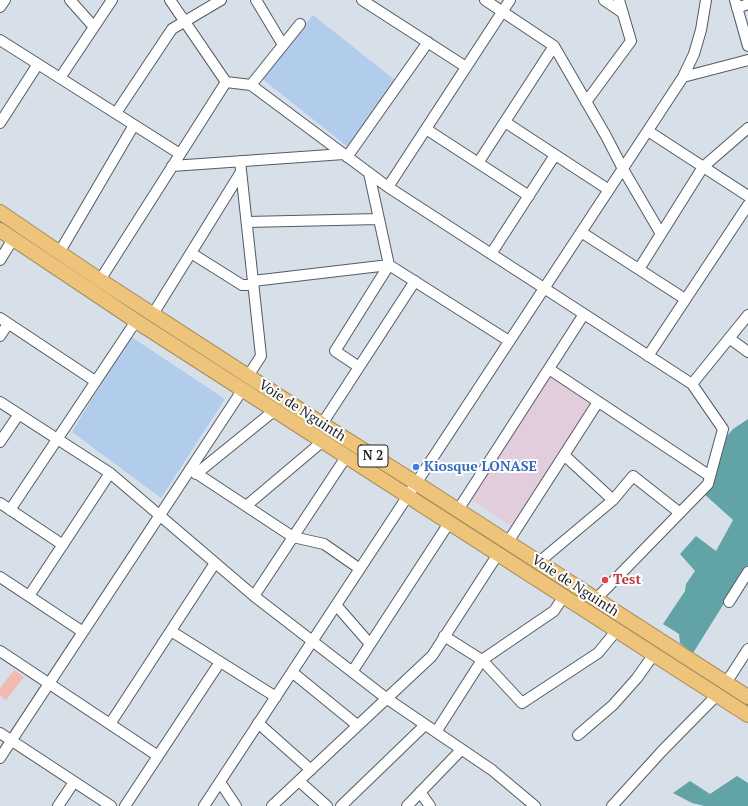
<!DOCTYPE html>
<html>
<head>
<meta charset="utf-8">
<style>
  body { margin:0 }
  canvas { display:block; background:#d7dfe9 }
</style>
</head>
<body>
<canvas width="748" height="806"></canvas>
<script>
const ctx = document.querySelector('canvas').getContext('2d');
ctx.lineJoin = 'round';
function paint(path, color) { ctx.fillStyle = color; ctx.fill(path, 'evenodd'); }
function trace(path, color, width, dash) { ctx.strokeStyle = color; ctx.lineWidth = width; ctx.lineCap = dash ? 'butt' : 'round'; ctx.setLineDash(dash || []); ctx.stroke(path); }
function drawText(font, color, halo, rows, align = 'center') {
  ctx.font = font + ' "PT Serif",serif'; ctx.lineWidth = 4; ctx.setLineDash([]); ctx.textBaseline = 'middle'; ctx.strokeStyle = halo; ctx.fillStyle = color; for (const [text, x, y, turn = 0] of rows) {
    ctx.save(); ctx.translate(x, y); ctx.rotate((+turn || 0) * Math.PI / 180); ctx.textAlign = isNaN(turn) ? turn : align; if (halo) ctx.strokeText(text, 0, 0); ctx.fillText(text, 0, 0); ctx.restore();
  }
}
paint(new Path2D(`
  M550,374L592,402L512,527L471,499Z`), '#e2cddc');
paint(new Path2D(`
  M313,15L396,81L349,148L261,78Z
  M130,336L225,399L161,498L72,432Z`), '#b2cceb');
paint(new Path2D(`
  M748,419V565L693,653L680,643L679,634L663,624L685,591L686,584L695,571L680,554L696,536L716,551L733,520L703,493L721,446L727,436L733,429Z
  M737,776L748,783V806H705L692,803L673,793L690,781L710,794Z`), '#62a3a5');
paint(new Path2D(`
  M14,670L24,677L6,700L0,695V688Z`), '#f1b9b2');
const minor = new Path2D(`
  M70,0L94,27
  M170,0L226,82L251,85L388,187L692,384L723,429L708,484L596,599
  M256,0L283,45
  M362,0L466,67
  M485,0L554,46L606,136L623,169L661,234
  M604,0L623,13
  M735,0L748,46
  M0,7L5,0
  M737,8L748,4
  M0,40L180,154
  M683,77L748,60
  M60,78L112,0
  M251,85L300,24
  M586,102L631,41L619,0
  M116,113L172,29L221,0
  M505,122L609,190
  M0,123L38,64
  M426,129L529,196
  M648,131L748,196
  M347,157L428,42
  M240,161L261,356L248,376
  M478,163L554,46
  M172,166L344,154
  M388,187L510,0
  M247,222L379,219
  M581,232L685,299
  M59,253L134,125
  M191,253L242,285H253
  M491,254L555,155
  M0,260L13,239
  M639,269L703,167L748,128
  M100,280L226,82
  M253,281L389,265L509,341
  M153,314L241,172
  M0,318L95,381
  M0,336L8,324
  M729,338L748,352
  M648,356L748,205
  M359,367L335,351L389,265L369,173
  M549,369L710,476
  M692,384L748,315
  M0,402L110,473L254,596L386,698L492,770L535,806
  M322,424L415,281
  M0,442L19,414
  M564,455L613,500
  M190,469L293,537L324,544L360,569
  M196,474L275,410
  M0,503L63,545
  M246,506L323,441
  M10,510L136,321
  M458,510L584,314
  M508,542L598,402
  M539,562L613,500L633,476L680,513
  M0,577L83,632
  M29,596L110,473
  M254,596L346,457
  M729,602L748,572
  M336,605L370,644
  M171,631L276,697
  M444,636L482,660L522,703L598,653L617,630
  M0,651L158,756
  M292,672L357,725
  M352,672L449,523
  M726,683L748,649
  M258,723L311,770
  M110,724L215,563
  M436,732L482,660L554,611L564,596
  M0,733L111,806
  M578,735L613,705L637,678L654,654
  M0,758L243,389
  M299,781L327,806
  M220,782L236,806
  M420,792L430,806
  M58,806L74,782
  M125,806L220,662
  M204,806L683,77L694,54L701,30L706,0
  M272,806L432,656L498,554
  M341,806L425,725
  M407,806L461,750
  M612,806L662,751L717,695`);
const highway = new Path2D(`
  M0,212L35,236L100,280L322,424L416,483L748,697
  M0,230L136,321L748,715`);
trace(minor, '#545b63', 12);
trace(highway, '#a58b5c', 16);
trace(minor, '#fff', 10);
trace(highway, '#edc47a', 14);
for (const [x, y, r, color] of [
  [416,467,4,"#3f7fe0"],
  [605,580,4,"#e0444e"]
]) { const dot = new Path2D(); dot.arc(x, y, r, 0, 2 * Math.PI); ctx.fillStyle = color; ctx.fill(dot); trace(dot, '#fff', 1.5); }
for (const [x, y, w] of [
  [373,456,30]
]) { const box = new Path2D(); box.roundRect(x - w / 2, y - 11, w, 22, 3); ctx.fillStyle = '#fff'; ctx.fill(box); trace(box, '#1e2024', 1); }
drawText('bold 13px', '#1e2024', null, [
  ["N 2",373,456]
]);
drawText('14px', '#1e2024', '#fff', [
  ["Voie de Nguinth",302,411,33],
  ["Voie de Nguinth",575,586,33]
]);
drawText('bold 14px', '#366cbe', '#fff', [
  ["Kiosque LONASE",424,467]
], 'left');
drawText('bold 14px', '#be3a42', '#fff', [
  ["Test",613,580]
], 'left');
</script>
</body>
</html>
